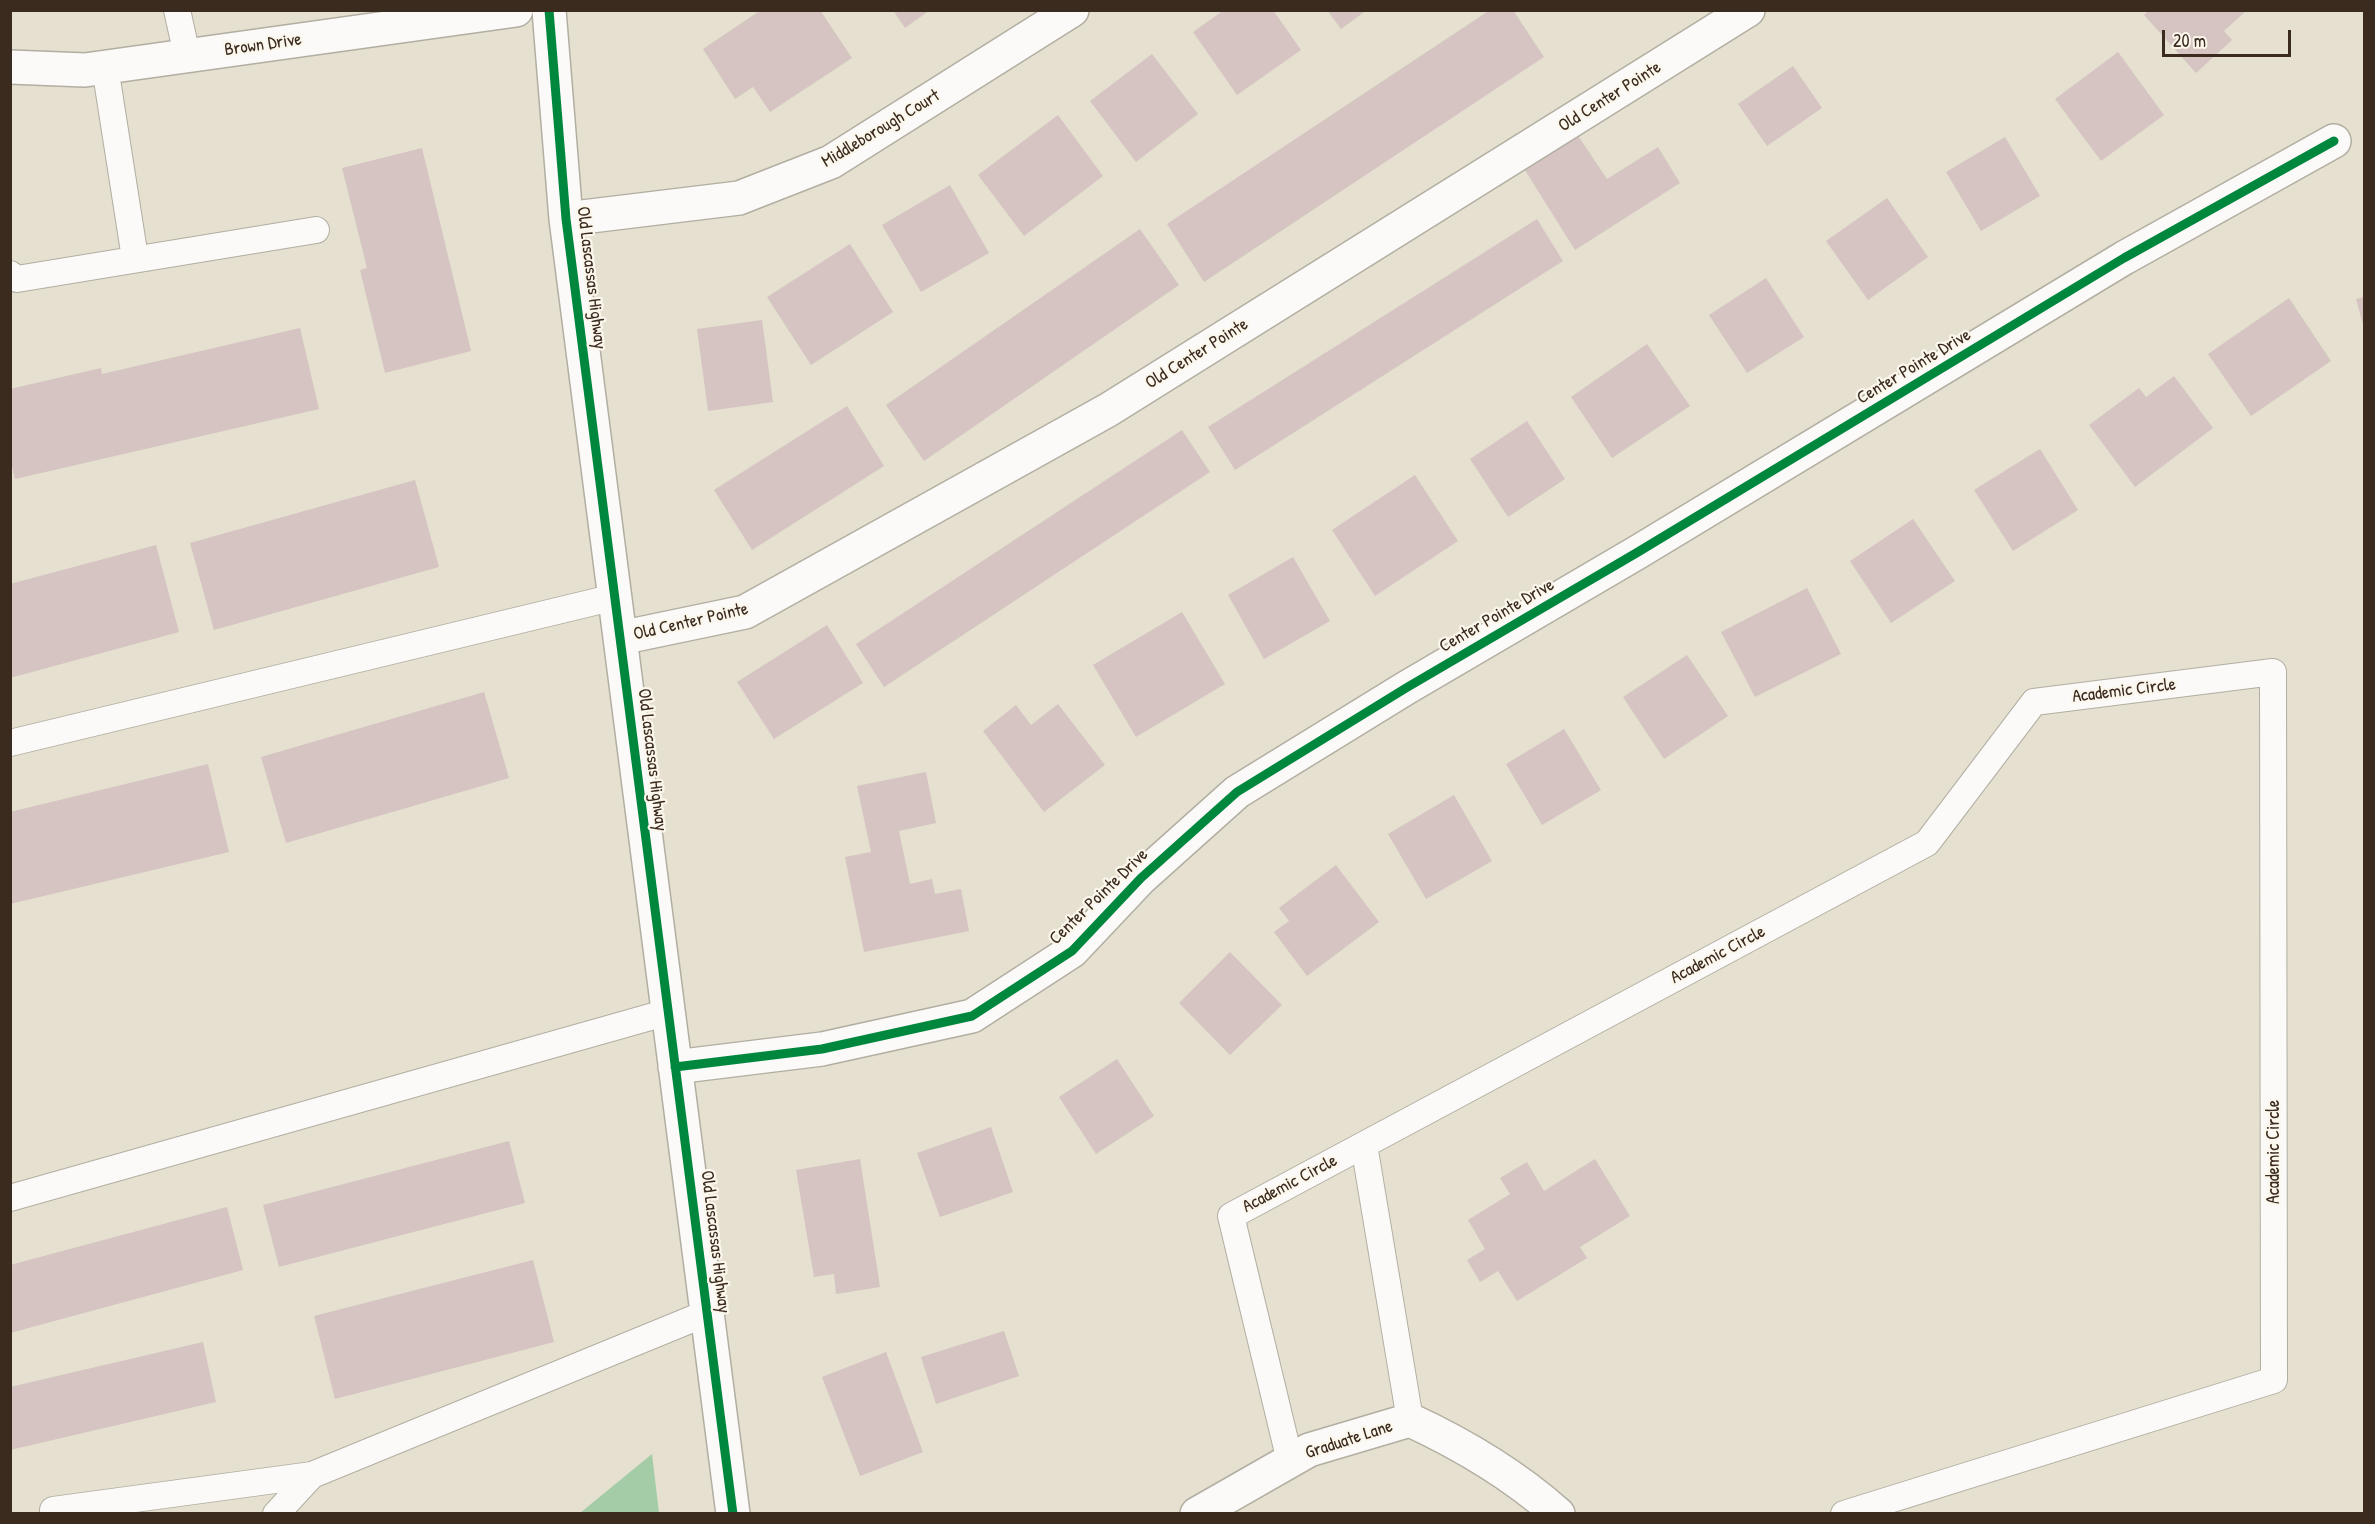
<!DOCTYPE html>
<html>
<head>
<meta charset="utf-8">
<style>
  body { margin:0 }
  #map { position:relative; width:2375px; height:1524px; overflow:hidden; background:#e5e0cf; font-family:"Patrick Hand",sans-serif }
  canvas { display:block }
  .frame { position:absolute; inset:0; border:12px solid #3b2a1e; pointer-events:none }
  .scale { position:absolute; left:2162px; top:30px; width:129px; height:27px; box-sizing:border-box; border:3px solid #3b2a1e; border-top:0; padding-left:8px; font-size:18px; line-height:21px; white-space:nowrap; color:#3b2a1e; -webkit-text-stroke:4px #fbf7ec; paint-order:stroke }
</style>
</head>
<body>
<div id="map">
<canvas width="2375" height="1524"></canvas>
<div class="frame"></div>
<div class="scale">20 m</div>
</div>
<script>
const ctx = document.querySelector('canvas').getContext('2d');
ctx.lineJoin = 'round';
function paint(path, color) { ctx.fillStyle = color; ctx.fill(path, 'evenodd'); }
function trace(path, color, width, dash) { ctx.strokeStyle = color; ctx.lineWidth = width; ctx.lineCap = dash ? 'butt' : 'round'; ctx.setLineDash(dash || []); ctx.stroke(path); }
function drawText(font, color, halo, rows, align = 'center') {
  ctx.font = font + ' "Patrick Hand",sans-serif'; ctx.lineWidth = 4.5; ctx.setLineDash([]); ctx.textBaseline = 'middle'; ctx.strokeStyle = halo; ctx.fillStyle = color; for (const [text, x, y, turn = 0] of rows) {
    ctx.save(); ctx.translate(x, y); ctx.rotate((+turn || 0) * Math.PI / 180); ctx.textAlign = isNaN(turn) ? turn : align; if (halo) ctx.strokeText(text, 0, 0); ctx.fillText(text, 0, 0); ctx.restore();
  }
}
paint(new Path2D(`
  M652,1454L659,1513H580Z`), '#a4cca6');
paint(new Path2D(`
  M761,10H820L852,58L770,112L753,87L735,99L703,49Z
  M893,10H930L905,28Z
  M1224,10H1273L1301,50L1237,95L1193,32Z
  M1327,10H1367L1341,29Z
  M1490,10H1513L1544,57L1204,282L1167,224Z
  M2149,10H2247L2224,31L2232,40L2196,73L2144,15Z
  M2118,52L2164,115L2101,161L2055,99Z
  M1152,54L1198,114L1136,162L1090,101Z
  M1793,66L1822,108L1767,146L1738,104Z
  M1058,115L1103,176L1024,236L978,175Z
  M1571,125L1607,179L1658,147L1680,183L1575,250L1518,159Z
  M2005,137L2040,196L1981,231L1946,172Z
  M422,148L471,351L385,373L360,270L367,268L342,168Z
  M950,185L989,253L921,292L882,225Z
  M1887,198L1928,257L1868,300L1826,241Z
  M1537,219L1563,261L1235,470L1208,427Z
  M1140,229L1179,285L924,461L886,405Z
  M850,244L893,312L811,365L767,297Z
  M1766,278L1804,337L1747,373L1709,315Z
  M2364,297V328L2356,299Z
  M2289,298L2331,361L2251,416L2208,354Z
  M762,320L773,402L708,411L697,329Z
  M300,328L319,409L15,479L10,459V389L101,368L102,374Z
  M1647,344L1690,406L1612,458L1571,397Z
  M2174,376L2213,428L2135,487L2089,425L2139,388L2146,397Z
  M847,406L884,466L752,550L714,490Z
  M1527,421L1565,479L1508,517L1470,459Z
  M1182,430L1210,472L884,687L856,644Z
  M2040,449L2078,510L2013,551L1974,490Z
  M1415,475L1458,541L1375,596L1332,530Z
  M415,480L439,567L214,630L190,543Z
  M1913,519L1955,581L1891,623L1850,561Z
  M156,545L179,632L10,678V584Z
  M1293,557L1330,621L1264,659L1228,595Z
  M1807,588L1841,654L1755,697L1721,632Z
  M1182,612L1225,684L1136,737L1093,665Z
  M827,625L863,683L774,739L737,682Z
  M1687,655L1728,716L1664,759L1623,697Z
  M484,692L509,778L286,843L261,757Z
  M1058,704L1105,765L1044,812L983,731L1016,705L1031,725Z
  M1564,729L1601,790L1542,825L1506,764Z
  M208,764L229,852L10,904V812Z
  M926,772L936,823L899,831L910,884L932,879L935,894L961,889L969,931L864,952L845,857L871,852L857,786Z
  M1454,795L1492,861L1426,899L1388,834Z
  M1336,865L1379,922L1307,976L1274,932L1289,921L1279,908Z
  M1230,952L1282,1005L1230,1055L1179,1003Z
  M1117,1059L1154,1116L1096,1154L1059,1097Z
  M991,1127L1013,1192L940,1217L917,1153Z
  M509,1141L525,1203L279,1267L263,1205Z
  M860,1159L880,1287L836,1294L834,1274L814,1277L796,1170Z
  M1595,1159L1630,1216L1580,1247L1587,1258L1517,1301L1498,1271L1480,1282L1467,1260L1485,1249L1468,1220L1510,1194L1500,1178L1527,1162L1544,1191Z
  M227,1207L243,1270L10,1333V1265Z
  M533,1260L554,1342L335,1399L314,1316Z
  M1004,1331L1019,1376L936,1404L921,1357Z
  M203,1342L216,1402L10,1450V1387Z
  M886,1352L923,1452L860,1476L822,1377Z`), '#d5c4c2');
const lane = new Path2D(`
  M177,10L187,55
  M105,67L135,258
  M10,274L17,279L316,230
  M10,743L615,597
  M1364,1145L1410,1420
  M10,1198L668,1012
  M1290,1461L1231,1216L1927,843L2034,702L2273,672L2274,1380L1844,1514
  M54,1514L53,1510L312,1475L707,1313
  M276,1514L312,1475`);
const street = new Path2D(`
  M549,10L566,219L733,1514
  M10,67L85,70L516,10
  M566,219L739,198L831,162L1072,10
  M620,638L745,612L1108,410L1748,10
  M675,1067L822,1049L972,1016L1072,951L1141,878L1237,792L1406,688L1638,552L2124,258L2334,141
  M1197,1514L1309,1450L1410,1420C1464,1445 1514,1475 1558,1514`);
trace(lane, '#b2aea2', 28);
trace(street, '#b2aea2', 36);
trace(lane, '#fbfaf8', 26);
trace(street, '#fbfaf8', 33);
trace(new Path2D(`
  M549,10L566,219L733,1514
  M675,1067L822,1049L972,1016L1072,951L1141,878L1237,792L1406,688L1638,552L2124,258L2334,141`), '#00873e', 9);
drawText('18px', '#3b2a1e', '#fbf7ec', [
  ["Brown Drive",263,45,-8],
  ["Old Center Pointe",1610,97,-32],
  ["Middleborough Court",881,129,-31],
  ["Old Lascassas Highway",591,278,83],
  ["Old Center Pointe",1197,354,-32],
  ["Center Pointe Drive",1914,367,-31],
  ["Center Pointe Drive",1497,616,-30],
  ["Old Center Pointe",691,622,-13],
  ["Academic Circle",2124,691,-7],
  ["Old Lascassas Highway",652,760,83],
  ["Center Pointe Drive",1099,897,-44],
  ["Academic Circle",1718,955,-28],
  ["Academic Circle",2274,1152,-90],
  ["Academic Circle",1290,1184,-28],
  ["Old Lascassas Highway",715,1242,83],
  ["Graduate Lane",1349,1440,-18]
]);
</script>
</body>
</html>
